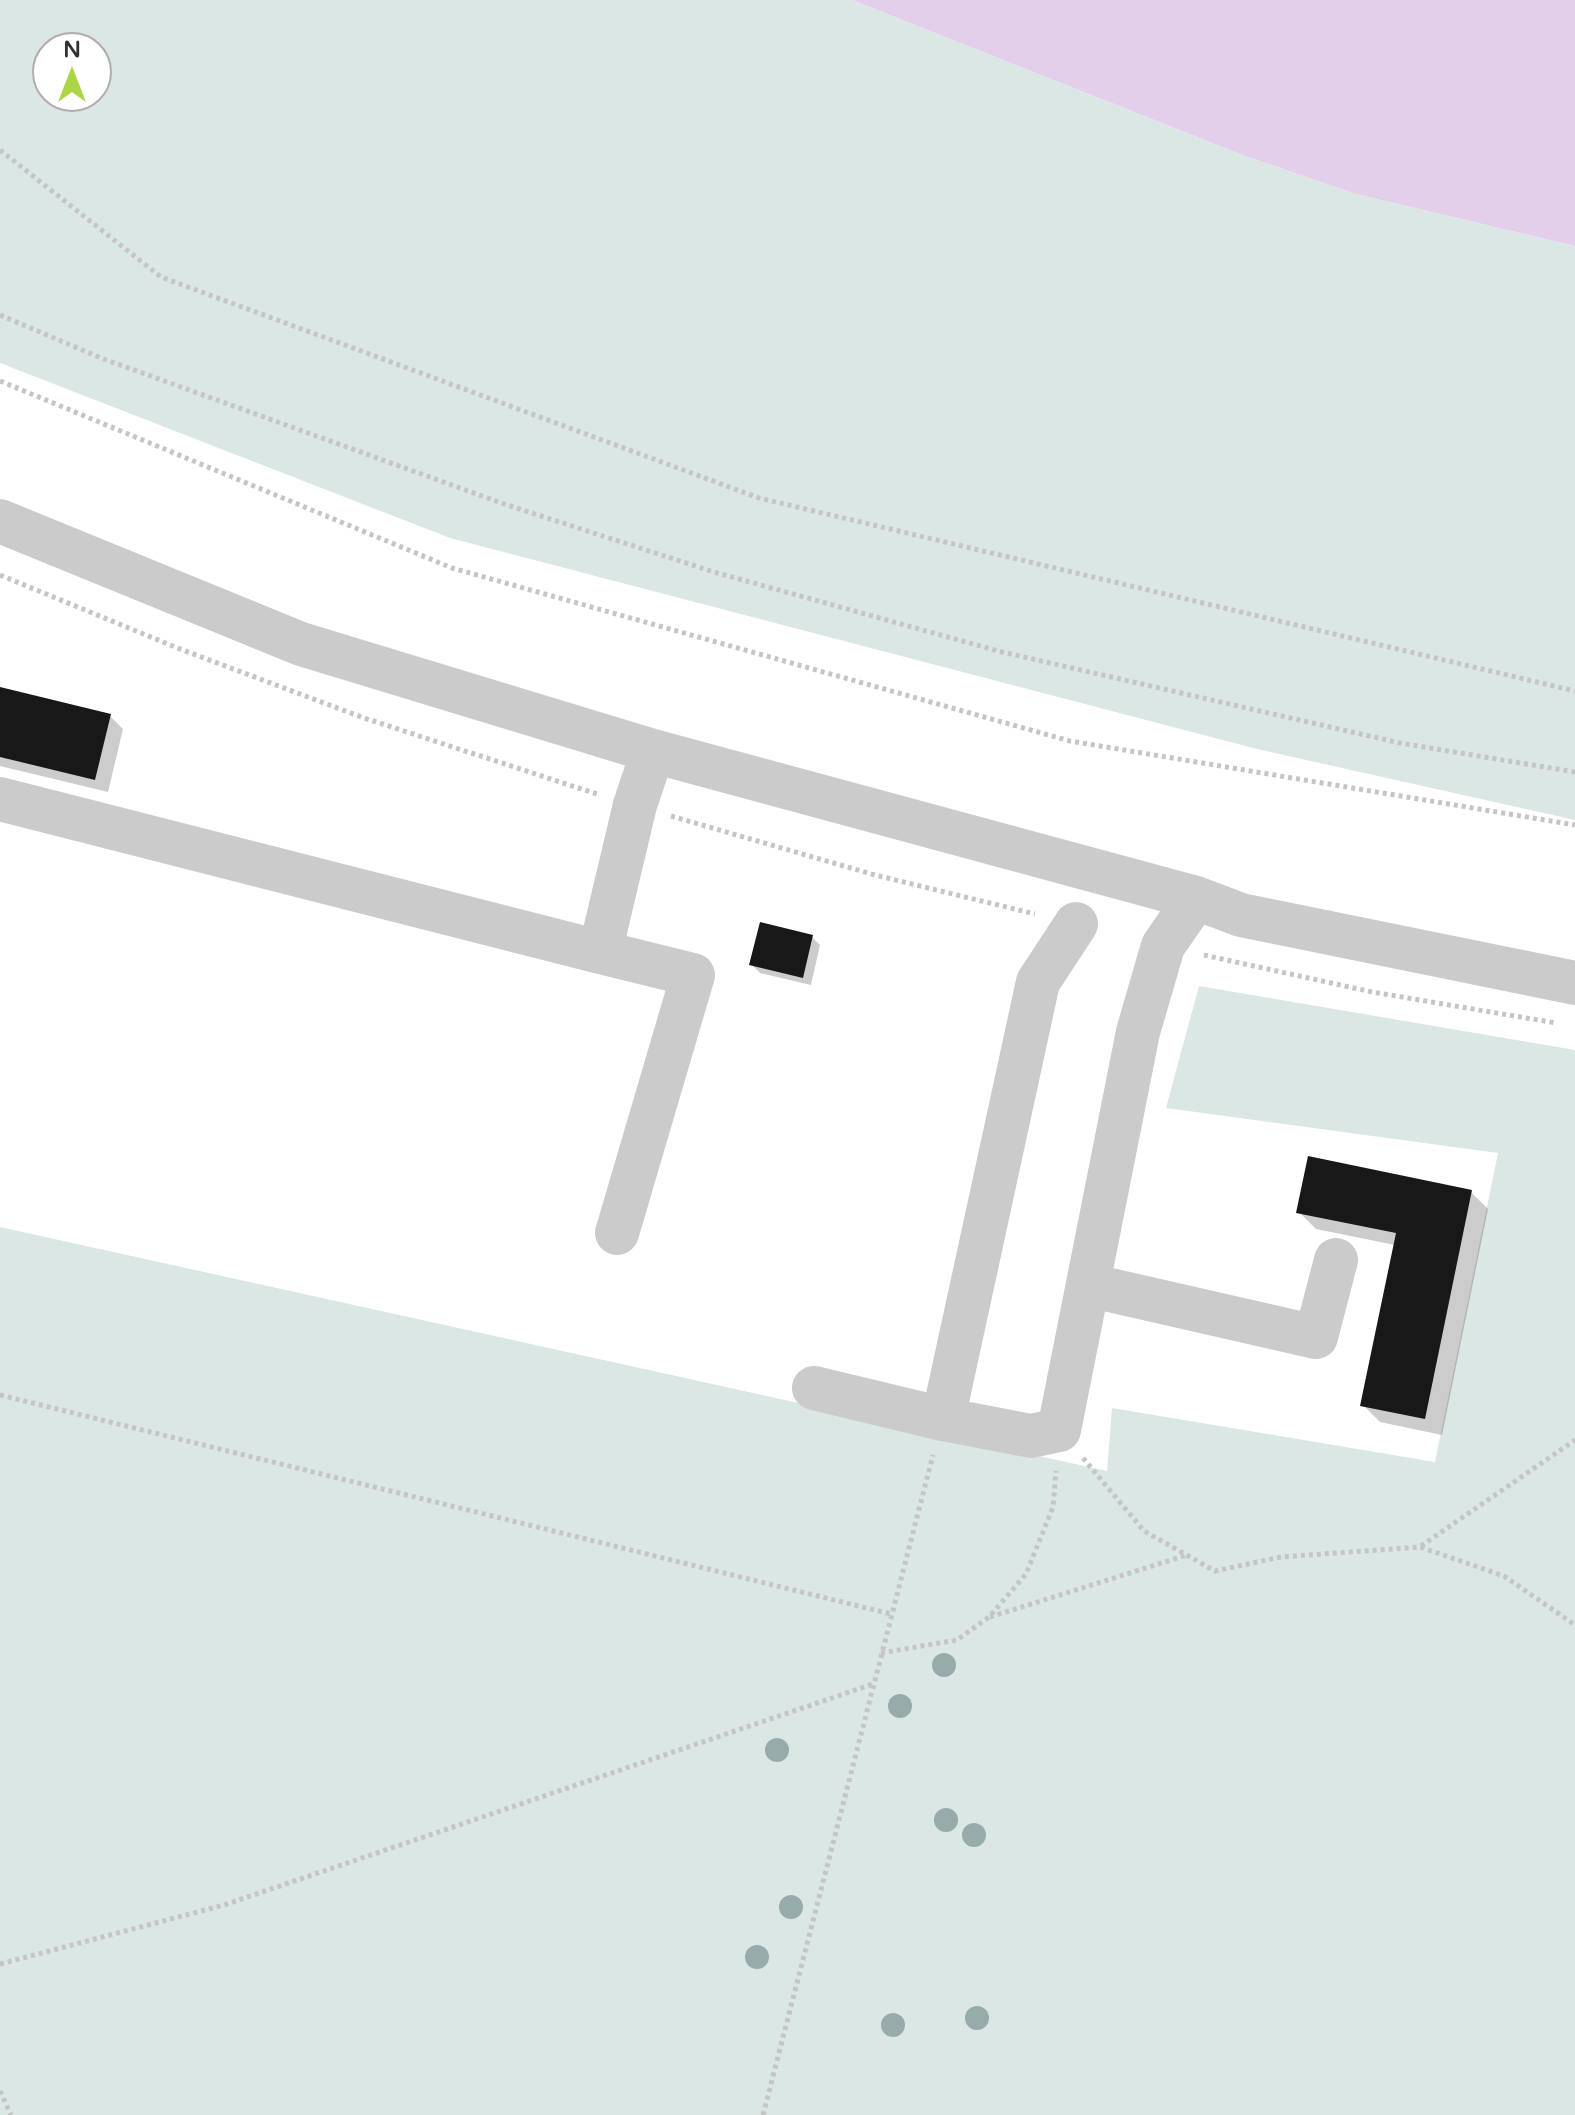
<!DOCTYPE html>
<html>
<head>
<meta charset="utf-8">
<style>
  body { margin:0 }
  #map { position:relative; width:1575px; height:2115px; overflow:hidden; background:#fff; font-family:"Varela Round",sans-serif }
  canvas { display:block }
  .north { position:absolute; left:32px; top:32px; width:80px; height:80px; box-sizing:border-box; background:#fff; border:2px solid #adadad; border-radius:50%; rotate:0deg; font-size:22px; font-weight:700; line-height:32px; text-align:center; color:#313131 }
  .north::after { content:''; display:block; margin:auto; width:28px; height:36px; background:#acd546; clip-path:polygon(50% 0,100% 100%,50% 72%,0 100%) }
</style>
</head>
<body>
<div id="map">
<canvas width="1575" height="2115"></canvas>
<div class="north">N</div>
</div>
<script>
const ctx = document.querySelector('canvas').getContext('2d');
ctx.lineJoin = 'round';
function paint(path, color) { ctx.fillStyle = color; ctx.fill(path, 'evenodd'); }
function trace(path, color, width, dash) { ctx.strokeStyle = color; ctx.lineWidth = width; ctx.lineCap = dash ? 'butt' : 'round'; ctx.setLineDash(dash || []); ctx.stroke(path); }
paint(new Path2D(`
  M0,0H852L1245,156L1356,194L1575,246V820L1257,749L450,538L0,363ZM48,48H96V96H48Z
  M1199,986L1575,1050V2115H0V1227L1107,1471L1112,1408L1435,1462L1498,1153L1166,1108Z`), '#dbe7e5');
paint(new Path2D(`
  M852,0H1575V246L1356,194L1245,156Z`), '#e3cfea');
paint(new Path2D(`
  M0,689L110,716L123,729L108,792L0,766Z
  M812,937L820,945L811,985L760,973L752,965Z
  M1471,1192L1488,1209L1442,1435L1380,1422L1363,1405L1395,1245L1316,1229L1299,1212Z`), '#0003');
paint(new Path2D(`
  M0,687L111,714L95,780L0,757Z
  M760,922L813,935L803,978L749,965Z
  M1308,1156L1472,1190L1425,1419L1360,1406L1396,1233L1296,1213Z`), '#181818');
trace(new Path2D(`
  M0,150L161,277L759,498L1575,691
  M0,315L101,358L507,505L714,572L1002,652L1400,743L1575,772
  M0,381L452,568L1070,741L1575,825
  M0,575L180,649L364,718L600,795
  M671,816L875,875L1035,914
  M1204,955L1372,992L1556,1023
  M0,1395L891,1614
  M1083,1458L1144,1531L1215,1571L1281,1557L1420,1547L1504,1576L1575,1625
  M1421,1546L1575,1440
  M990,1617L1187,1555
  M881,1653L957,1640L989,1617L1026,1574L1053,1507L1056,1471
  M0,1964L224,1905L873,1684
  M0,2091L11,2115
  M763,2115L933,1455`), '#c5c5c5', 5, [4, 4]);
trace(new Path2D(`
  M0,521L301,644L653,751L1196,898L1241,915L1575,983
  M0,799L600,952L635,805L653,751
  M1076,924L1038,982L943,1419L1031,1436L1059,1430L1138,1032L1163,946L1196,898
  M600,952L693,975L617,1233
  M1088,1285L1316,1337L1336,1260
  M814,1388L943,1419`), '#cbcbcb', 44);
ctx.fillStyle = '#97acaa';
for (const [x, y] of [
  [944,1665],
  [900,1706],
  [777,1750],
  [946,1820],
  [974,1835],
  [791,1907],
  [757,1957],
  [977,2018],
  [893,2025]
]) { ctx.beginPath(); ctx.arc(x, y, 12, 0, 2 * Math.PI); ctx.fill(); }
</script>
</body>
</html>
